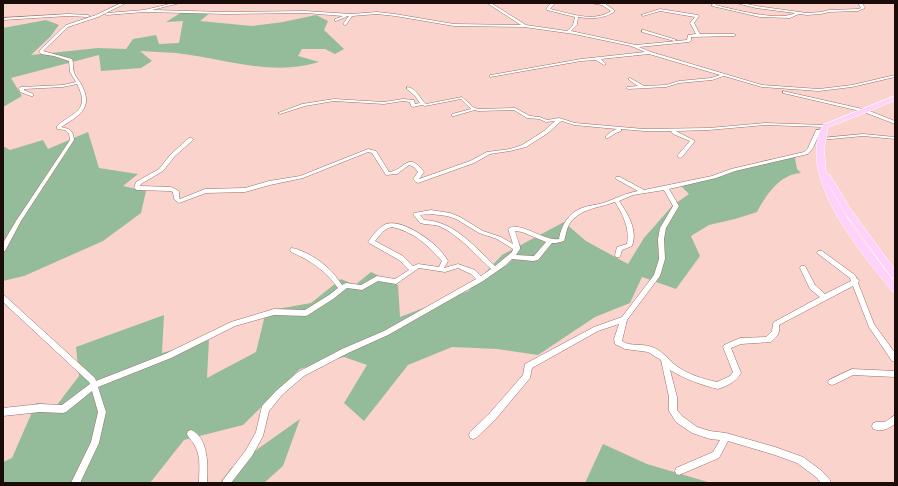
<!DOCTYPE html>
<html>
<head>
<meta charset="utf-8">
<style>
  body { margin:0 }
  #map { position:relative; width:898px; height:486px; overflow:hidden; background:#fad3cc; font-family:Karla,sans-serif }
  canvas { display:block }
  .frame { position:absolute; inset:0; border:4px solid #1b0b09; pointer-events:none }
</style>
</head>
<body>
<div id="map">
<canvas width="898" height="486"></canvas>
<div class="frame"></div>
</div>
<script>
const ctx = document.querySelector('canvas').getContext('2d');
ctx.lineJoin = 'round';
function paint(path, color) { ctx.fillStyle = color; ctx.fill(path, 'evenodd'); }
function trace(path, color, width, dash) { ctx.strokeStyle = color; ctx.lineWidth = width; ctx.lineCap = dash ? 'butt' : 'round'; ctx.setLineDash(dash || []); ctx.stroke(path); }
paint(new Path2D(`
  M182,12L210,13L200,21L252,26L283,22L316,15L328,21L324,30L344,49L335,54L325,49H302L298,56L319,62C273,77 222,58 176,53C164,52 152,52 140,51L152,61L141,68L101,71L99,55L11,78L22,96L3,107V28L46,20L59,25L50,37L31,55L98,48L126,49L133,39L156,35L159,44L179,43L183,21L166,22Z
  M88,132L99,168L138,174L123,186L146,191L141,213L103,241L24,276L3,281V146L10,150L43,140L48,149Z
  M798,155L795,158L797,169L801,173C780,174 766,195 757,212L735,219L709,225L691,236L700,256L676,289L642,277L630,303L595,317L538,355L497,349L452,347L408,365L364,421L344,403L367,365L344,357L300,369L243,425L184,440L150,483H3V462L12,458L36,403L57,405L79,376L76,347L164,315L162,353L209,340L207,378L256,352L266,311L311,303L341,279L355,285L371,272L398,285L400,317L468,291L502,255L564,222L586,241L628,264L644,238L672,206L689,194L681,186L719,177L766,160Z
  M300,419L283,466L264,483H220L231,468Z
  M603,444L647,464L711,483H585Z`), '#95bc9a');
const minor = new Path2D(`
  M121,3H126L98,17L68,27L43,51L72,59C74,63 72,68 74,72C75,77 81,82 83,88C93,109 77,117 61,127C70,129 73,130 74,140L21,221L5,251H3V243L16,221L70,140L69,134L65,130L57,129V126C73,112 91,111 77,84L63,87L24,89V90L33,94V96H31L20,92L19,88L21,87L63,85L76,82L70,72L69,61L54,56L41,54L39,51L66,25L96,15Z
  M174,3H180L152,10L227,12L305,11L351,14L377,12L395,14L454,24L521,25L487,3H491L526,25L567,31L573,25L575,17L547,10L546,9L551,3H555L550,9C569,13 593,23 611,11L602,5L590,3H604L614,10V12C603,19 591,19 578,17L577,25L571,31L636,45L687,40L688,35L696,34L690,23L695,17L660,11L643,16L641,15L660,9L698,15L699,16L694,23L700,34H734L736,35L734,36L691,37V41L689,42L639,47L651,52L762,85L819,89L852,85L895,75V77L852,87L819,91L762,87L724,76L712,80L679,83L666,87L628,89L626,88L627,87L638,86L629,80V78H630L644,86L666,85L679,81L711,78L720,75L649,54L601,59L606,64L604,65L596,60L581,61L490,77V75H491L581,59L645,52L631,46L574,34L524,27L454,26L395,16L377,14L352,16L346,25H345L343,24L349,16H347L346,17L336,21H335V19L343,16L305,13L227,14L144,12L107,15L105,14L107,13L144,10Z
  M713,3H717L715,5C734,9 778,22 795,13L756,8L736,3H742L756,6L807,13L821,12L829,10L858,9L861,8L858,3H862L865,8L858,11L829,12L821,14L807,15L799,14L790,18L760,17L712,6Z
  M68,14L88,15L90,16L88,17L68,16L3,20V18Z
  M642,30H644L677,40L674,41L642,32Z
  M407,87C417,88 419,98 426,104L462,97L473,107L478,109L515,108L530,116L540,117L547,120L559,118L575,123L644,129L709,128L765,123L825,125L827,126L825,127L765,125L709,130L676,131L695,141L682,157L680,158L677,156L690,141L673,134L671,131H644L621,129V131L616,133L608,138H606V136L612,131L617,129L574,125L562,121L560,122L548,133L526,147L510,151L490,154L474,163L418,183L416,182L413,179L418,172L414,167L409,165L397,174L386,175L372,153L368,152L303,178L270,185L245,192L206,193L179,203L174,199L173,192L170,191L137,190L134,188L136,182L159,169L171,154L189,138H191L193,139V140L175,156L163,171L141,184L140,186L171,187L179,191V198L180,199L205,189L245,188L269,181L300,176L368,149L376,151L389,172C406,170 407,150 424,172L419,179L470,161L487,152L510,149L522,145L544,131L555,121L546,122L539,119L527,118L514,110L478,111L475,110L454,116H452V114L471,109L461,99L425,106L422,105L413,107L411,106L410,102L403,101L384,104L334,101L305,106L280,114L278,113L302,104L334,99L384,102L403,99L414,100L415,104L420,103L415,96L407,89Z
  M783,91L867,110L895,121V124L864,112L783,93Z
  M824,129L826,130L820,132L813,148L808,154L735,171L716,178L669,189L679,206L666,228L664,239L665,259L660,276L627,320L622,341C630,347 642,343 652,347C661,350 667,358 674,364C686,374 703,379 717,382L730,376L733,372L723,347L724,345L740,338L766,337L772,331L773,324L774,322L820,297L810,289L800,268L801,266H805L815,285L825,294L851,281L850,278L817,253L818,251H822L855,275L857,279H858L859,281L858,283L874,324L895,353V362L892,361L869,327L853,286L779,325C780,335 777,336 771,342L741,344L731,348L741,373C736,382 727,386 718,389C701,385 685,379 670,370L677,397V410L682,416L697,427L710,431L726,433L775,447L803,457L822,471L830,480L831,483H821L816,477L797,463L775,455L728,441L719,458L679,475L676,474L675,471L676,468L713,452L720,440L710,439L692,433L676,422L669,411V397L661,360L656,357L648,352L625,349L615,344L614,339L619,324L598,331L532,368L530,378L495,420L476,438L473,439L470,438L469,435L470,432L489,414L523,375L525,364L594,327L622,317L654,275L659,259L658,239L660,228L673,206L664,190L633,195L619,201C628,214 638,230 632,246L622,250L620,257H616L615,255L617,247L627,244C630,228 623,215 615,202C599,208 581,208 570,223C566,229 566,236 564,241L556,243H552L538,260L533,261L512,259L506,265L483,281L388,335L348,353L304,376L282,395L269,411L263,436L252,456L231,483H222L223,480L246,450L256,432L262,406L276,391L298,372L342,349L384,331L476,279L471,274L458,268L445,272L419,268L396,284L378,281L362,290L347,288L333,299L308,315L306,316L274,315L235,326L171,358L98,387L106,412L99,443L80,483H71L91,442L98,412L92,391L66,412L63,413L40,412L3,416V408L40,404L62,405L90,384L89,382L3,302V295L5,296L95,378L96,381L165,354L231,322L274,309L305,310L329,295L338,288C326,271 310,260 291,252L290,250L291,248C296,248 301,251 306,253C321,260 333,271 342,285L346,283L361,285L377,276L395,279L409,270L399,260L369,243L368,242C372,236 379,227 386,224C401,219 426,237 436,246C441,251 445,256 448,261L444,268L458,264L475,270L481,276L491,269C475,254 459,235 439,226C433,224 426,225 420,223L413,214L414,213L431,210L450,213L460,217L483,231L501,237L513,244L508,229C520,220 544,242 559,239C561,226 569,212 582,208C589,205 596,205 603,203C615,199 626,193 638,191L616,179L615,178L616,177H620L644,190L712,176L731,169L804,152L808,148L816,130ZM431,214L447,216L456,219L479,233L497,239L513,249L512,252L495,266C475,247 454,221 424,220L420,215ZM392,227C413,231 429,246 442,261L439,267L418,264L413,266L403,256L375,241C380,236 384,228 392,227ZM515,231L522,232L546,242L534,256L516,255L520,249V247Z
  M863,134L895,137V139L863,136L821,140L819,139L821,138Z
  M852,369L895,371V377L853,375L835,384L832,385L829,384L828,382L829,380Z
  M895,415V424C888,429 882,432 873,429L872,426L873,423L876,422H885Z
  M191,430C209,437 208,468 207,483H199C199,472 201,458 196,448C194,442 189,439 187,434L188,431Z`);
const major = new Path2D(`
  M895,96V100L865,113L828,127L824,149L826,174L830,175L851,210L895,270V279L892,278L845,213L828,183L831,189L852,226L895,283V292L892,291C862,253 795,177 823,125Z`);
trace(minor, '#9a6e68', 1);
trace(major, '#fff', 1);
paint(minor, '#fff');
paint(major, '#fed2fb');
</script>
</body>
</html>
